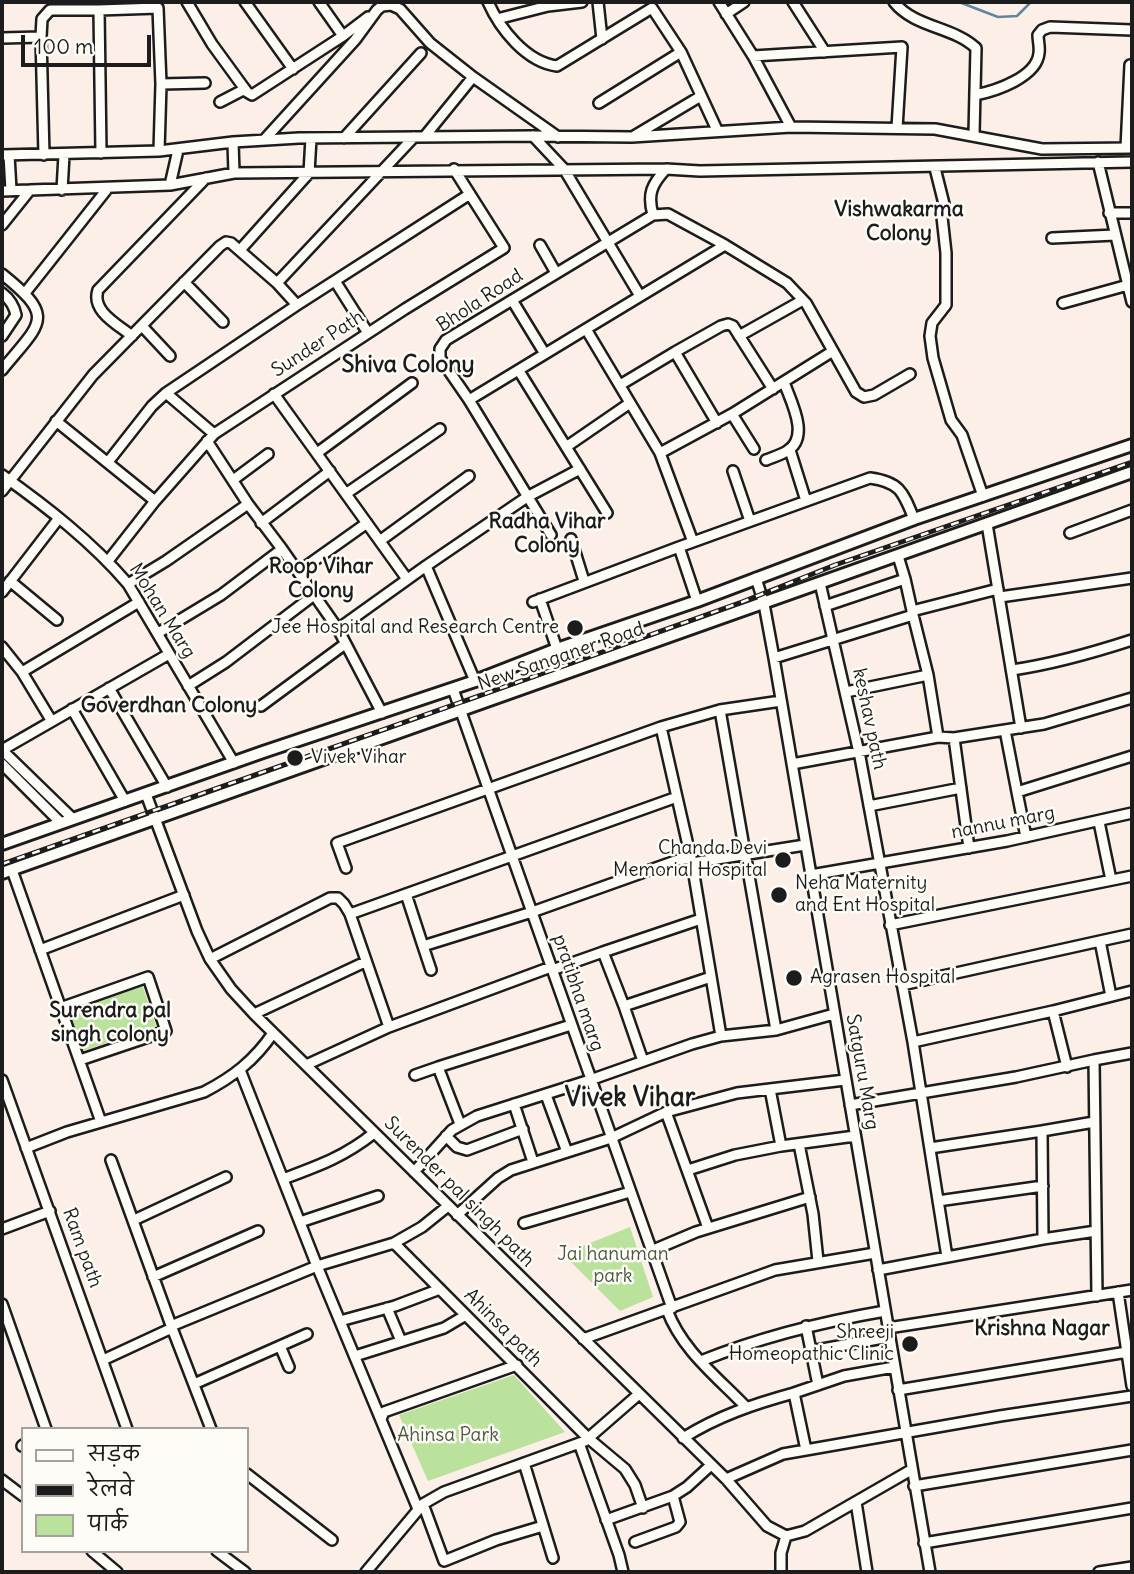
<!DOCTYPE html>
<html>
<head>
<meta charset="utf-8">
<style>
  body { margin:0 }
  #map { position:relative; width:1134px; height:1574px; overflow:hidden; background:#fbefe7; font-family:Delius,"Playpen Sans Deva",sans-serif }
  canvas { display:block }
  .frame { position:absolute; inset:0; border:4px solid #1c1c1c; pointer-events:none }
  .legend { position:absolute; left:21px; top:1427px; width:228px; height:126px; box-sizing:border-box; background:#fdfcf7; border:2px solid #a3a29f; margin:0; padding:9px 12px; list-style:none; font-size:21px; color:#1c1c1c }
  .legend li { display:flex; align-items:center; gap:14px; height:35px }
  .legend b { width:35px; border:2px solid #a3a29f }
  .scale { position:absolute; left:21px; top:35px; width:130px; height:32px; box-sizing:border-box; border:4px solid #1c1c1c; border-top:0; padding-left:9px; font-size:21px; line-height:24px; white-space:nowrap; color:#1c1c1c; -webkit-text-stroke:5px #fdfcf7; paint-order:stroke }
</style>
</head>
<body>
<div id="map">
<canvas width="1134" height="1574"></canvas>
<div class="frame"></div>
<ul class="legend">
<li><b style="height:9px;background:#fdfcf7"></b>सड़क</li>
<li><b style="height:9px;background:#1c1c1c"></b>रेलवे</li>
<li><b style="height:19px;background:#bbe29d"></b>पार्क</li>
</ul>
<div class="scale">100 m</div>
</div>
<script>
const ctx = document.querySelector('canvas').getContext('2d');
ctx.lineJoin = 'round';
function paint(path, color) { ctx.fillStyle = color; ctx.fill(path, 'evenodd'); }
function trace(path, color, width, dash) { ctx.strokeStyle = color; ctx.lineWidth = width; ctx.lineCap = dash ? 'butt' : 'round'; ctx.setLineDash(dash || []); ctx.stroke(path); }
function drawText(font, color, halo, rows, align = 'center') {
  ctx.font = font + ' Delius,sans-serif'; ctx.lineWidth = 5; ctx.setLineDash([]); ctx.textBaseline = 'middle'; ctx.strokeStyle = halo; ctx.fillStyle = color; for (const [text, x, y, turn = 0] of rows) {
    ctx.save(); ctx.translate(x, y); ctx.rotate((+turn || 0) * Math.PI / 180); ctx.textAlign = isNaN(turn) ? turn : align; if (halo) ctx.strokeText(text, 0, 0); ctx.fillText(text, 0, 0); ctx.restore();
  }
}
paint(new Path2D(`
  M142,984L156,1026L83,1051L65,1010Z
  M630,1227L653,1297L620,1311L563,1254Z
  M514,1375L565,1432L428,1481L399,1415Z`), '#bbe29d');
trace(new Path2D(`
  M959,2L998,17L1017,16L1031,2`), '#61859b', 2.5);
const minor = new Path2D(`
  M187,2L212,44L247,92L252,95L343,36L368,17
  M245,2L293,69
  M319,2L343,36
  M488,2C500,29 526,62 557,66L652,8L681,52L717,130
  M598,2L602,39
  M719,2L753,56L791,127
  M793,2L825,52
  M894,2C915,28 952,26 976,48L974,134
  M99,10L158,8L161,84L159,151
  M726,14L744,2
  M497,19L548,6L582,2
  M41,37L42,19L50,10H99L101,153
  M2,38L41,37L44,155
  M753,56L902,47L897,128
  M161,84L205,83
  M975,95C996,91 1037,77 1039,53C1040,47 1038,41 1038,35L1042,30L1050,27L1132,30
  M220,102L245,89
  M599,103L681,52
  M425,136L473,77L558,137
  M533,136L564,169L640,296
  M634,136L701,96
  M344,138L421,53
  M264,140L355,40L377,10L382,6L391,5L400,9L430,43L473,77
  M233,142L234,173
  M1126,148L1130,65
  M2,155L159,151L233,142L299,138L533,136L632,137L791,127L935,129L1042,149L1132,148
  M9,155L11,190
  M1098,162L1132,302
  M935,168L944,204L942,217L946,253V305L932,323L930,336L933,358L951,420L962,435L983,496
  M170,185L178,150
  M62,190L64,155
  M2,191L170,185L234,173L666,169L700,171L1132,162
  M1109,213H1132
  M653,215C647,194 652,184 666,169
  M2,225L30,190
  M1052,238L1115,235
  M540,245L556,273
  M240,250L309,173L311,138
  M2,274C57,318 41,322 2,370
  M335,281L368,333
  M184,282L223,322
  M277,283L414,137
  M2,293C10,299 14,305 16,315L2,336
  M25,293L108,188
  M512,300L545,354
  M1063,303L1128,285
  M142,326L170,356
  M586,329L725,245
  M132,336C117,324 91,311 98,290L206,178
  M739,336L803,300
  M675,352L721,326L728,324L733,326L773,389
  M519,371L607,513
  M620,385L675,352L717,423
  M166,393L297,305L470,194
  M274,394L407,579
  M469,400L586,329L660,453L693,542
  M732,414L754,449
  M56,421L155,501
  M207,441L248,504L282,549L338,629L382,713
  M566,447L630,403
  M790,450L806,501
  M317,453L412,383
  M660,453L732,414L833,351
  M766,460C773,457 781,455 787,451C811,437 790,400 784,382
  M108,462L152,406L166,393L214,434
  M733,471L750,521
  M2,475C47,507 92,542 128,584L234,763
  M233,480L268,454
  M2,491L93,375L220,246L226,242L231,243L277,283L297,305
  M347,493L440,429
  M261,523L330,471
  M987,524L1021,728
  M1070,533L1132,510
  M551,535L469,400L440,358V349L446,340L653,215L668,214L725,245L787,283L806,303L856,392L864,397L874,395L910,374
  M571,539L584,581
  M381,540L469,476
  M679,547L870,478C900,482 903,492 914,519
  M898,556L905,579
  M108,561L155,501L214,434L405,309L504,248L454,169
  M426,566L527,497L580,469
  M298,572L367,523
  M756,578L764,604L774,658L930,1572
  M10,581L57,620
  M820,583L860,757L913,1042L947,1257
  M128,584L166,561L248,504
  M2,592L59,518
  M1000,597L1132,578
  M540,599L557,649
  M533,602L679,547L697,601
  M825,606L905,579L913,615
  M912,611L998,589
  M338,629L426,566L475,681
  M158,633L221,595L282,549
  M2,647L22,672L51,720
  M774,658L913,615L928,675
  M1012,670C1054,664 1092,653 1132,640
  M22,672L139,602
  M188,686L226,662L314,595
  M109,688L167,787
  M453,689L672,1308
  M846,692L928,675L938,737
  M261,706L345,644
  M72,709L125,801
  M720,710L776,1030
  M954,738L969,848
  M2,750L169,654
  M2,750L73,819
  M2,764L61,823
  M792,764L938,737L954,738L1005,730
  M1017,792L1005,730L1044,724L1132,698
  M146,794L197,931L210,959L231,989L254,1014L726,1479L767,1526L786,1536L805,1531L911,1470
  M869,806L961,788
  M1099,822L1111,880
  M1026,837L1017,792L1132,756
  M692,863L805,845
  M346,868L337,843L661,727
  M12,870L101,1122
  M811,875L1007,841L1132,813
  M406,894L423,946L532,912L678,860L691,858
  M890,925L1132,876
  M423,946L431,970
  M40,950L184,895
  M603,952L701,919
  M210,959L330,898H338L344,904L350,914L677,797
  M552,970L603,952L624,1006
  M902,985L1100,941
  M1111,996L1100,941L1132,934
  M60,1008L148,977L166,1031L80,1060
  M1053,1011L1132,991
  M254,1014L365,962
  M389,1027L551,967
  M721,1036L692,863L661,727L720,710L781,701
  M913,1042L1053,1011L1067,1067
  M1094,1060L1132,1053
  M643,1061L624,1006L711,977
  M306,1065L389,1027L350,914
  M240,1070L317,1266L418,1509
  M415,1075L438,1067
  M2,1080L127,1429
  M770,1089L845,1080
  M546,1095L567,1152
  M514,1104L533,1162
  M850,1105L1016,1077L1094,1060L1097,1296
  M666,1112L708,1228
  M460,1124L438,1067L571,1025
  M1042,1131L1094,1122
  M446,1136L457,1147L467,1150L523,1129
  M799,1144L813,1214L818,1261
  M26,1148L67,1132L204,1092C233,1077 255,1060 273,1033
  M930,1148L1042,1131L1043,1239
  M111,1160L172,1328
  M688,1170L735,1155L781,1146L855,1136
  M414,1172L452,1130L477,1116L590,1080L692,1044L721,1036L776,1030L834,1014
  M283,1179C318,1166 344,1157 374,1133
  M938,1201L1043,1186
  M457,1215L498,1178L511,1170L611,1138L666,1112L737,1093L770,1089L781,1146
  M134,1220L226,1177
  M300,1222L378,1196
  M524,1223L630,1192
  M2,1229L50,1211
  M394,1243L588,1438L625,1469L635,1485L643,1508
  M651,1251L696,1232L810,1197
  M878,1270L1043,1239L1096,1231
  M153,1277L258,1231
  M1118,1292L1132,1386
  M2,1304L46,1429
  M387,1308L401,1341
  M667,1310C682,1350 716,1376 745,1406
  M340,1321L395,1306L440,1289
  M171,1326L317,1266L394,1243L422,1227L448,1206
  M806,1326L818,1385
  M888,1328L1132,1290
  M583,1339L775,1270L875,1253
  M280,1346L289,1367
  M811,1351L889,1337
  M355,1356L444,1328L466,1315
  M103,1360L172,1328L211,1429
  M701,1361C761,1337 821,1322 885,1311
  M194,1384L307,1334
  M898,1390L1127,1352
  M381,1419L384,1412L517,1365
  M683,1438C718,1416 754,1404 794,1393
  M579,1443L619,1555L623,1572
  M22,1446L23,1445
  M806,1450L794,1393L844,1376L894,1367
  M524,1463L553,1558
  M247,1474L332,1540
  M726,1479L783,1454L1000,1416L1132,1396
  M2,1480L23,1496
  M914,1486L1132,1450
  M856,1502L867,1572
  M423,1504L444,1561L496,1540L543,1526
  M606,1520L673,1496L687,1487L711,1465
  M635,1542L676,1527L680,1522L673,1496
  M924,1543L1132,1508
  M92,1551L117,1572
  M217,1551L245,1572
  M366,1572L423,1504L444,1492L585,1441L639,1394
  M781,1572V1553L786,1536
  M1099,1572L1132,1567`);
const major = new Path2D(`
  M2,844L263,752L475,681L557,649L697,601L914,519L1132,445
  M2,873L1132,472`);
trace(minor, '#1c1c1c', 14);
trace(major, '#1c1c1c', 16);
trace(minor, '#fdfcf7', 9);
trace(major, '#fdfcf7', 10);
const rail = new Path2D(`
  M2,864L538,675L742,602L835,565L1132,462`);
trace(rail, '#1c1c1c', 5);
trace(rail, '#fdfcf7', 2.5, [8]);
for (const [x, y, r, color] of [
  [575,628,9,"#1c1c1c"],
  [295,758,9,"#1c1c1c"],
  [783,860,9,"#1c1c1c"],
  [779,895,9,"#1c1c1c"],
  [794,978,9,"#1c1c1c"],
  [910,1344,9,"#1c1c1c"]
]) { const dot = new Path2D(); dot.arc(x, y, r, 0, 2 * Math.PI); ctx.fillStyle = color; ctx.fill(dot); trace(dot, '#fdfcf7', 2.5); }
drawText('19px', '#1c1c1c', '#fdfcf7', [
  ["Bhola Road",480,301,-33],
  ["Sunder Path",318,344,-33],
  ["Mohan Marg",162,611,58],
  ["New Sanganer Road",561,657,-19],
  ["keshav path",869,719,78],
  ["nannu marg",1003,823,-11],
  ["pratibha marg",578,993,71],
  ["Satguru Marg",862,1072,80],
  ["Surender pal singh path",459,1192,45],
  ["Ram path",82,1248,70],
  ["Ahinsa path",503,1328,45]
]);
drawText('19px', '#1c1c1c', '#fdfcf7', [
  ["Jee Hospital and Research Centre",559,628],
  ["Vivek Vihar",311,758,"left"],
  ["Chanda Devi",767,849],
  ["Memorial Hospital",767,871],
  ["Neha Maternity",795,884,"left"],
  ["and Ent Hospital",795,906,"left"],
  ["Agrasen Hospital",810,978,"left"],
  ["Shreeji",894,1333],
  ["Homeopathic Clinic",894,1355]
], 'right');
drawText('19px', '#4c5743', '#fdfcf7', [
  ["Jai hanuman",613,1255],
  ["park",613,1277],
  ["Ahinsa Park",448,1436]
]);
drawText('bold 21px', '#1c1c1c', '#fdfcf7', [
  ["Vishwakarma",899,210],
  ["Colony",899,234],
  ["Radha Vihar",547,522],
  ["Colony",547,546],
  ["Roop Vihar",321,567],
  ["Colony",321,591],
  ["Goverdhan Colony",169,706],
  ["Surendra pal",110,1011],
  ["singh colony",110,1035],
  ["Krishna Nagar",1042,1329]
]);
drawText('bold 23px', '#1c1c1c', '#fdfcf7', [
  ["Shiva Colony",408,365]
]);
drawText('bold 26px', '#1c1c1c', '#fdfcf7', [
  ["Vivek Vihar",630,1099]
]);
</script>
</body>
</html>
